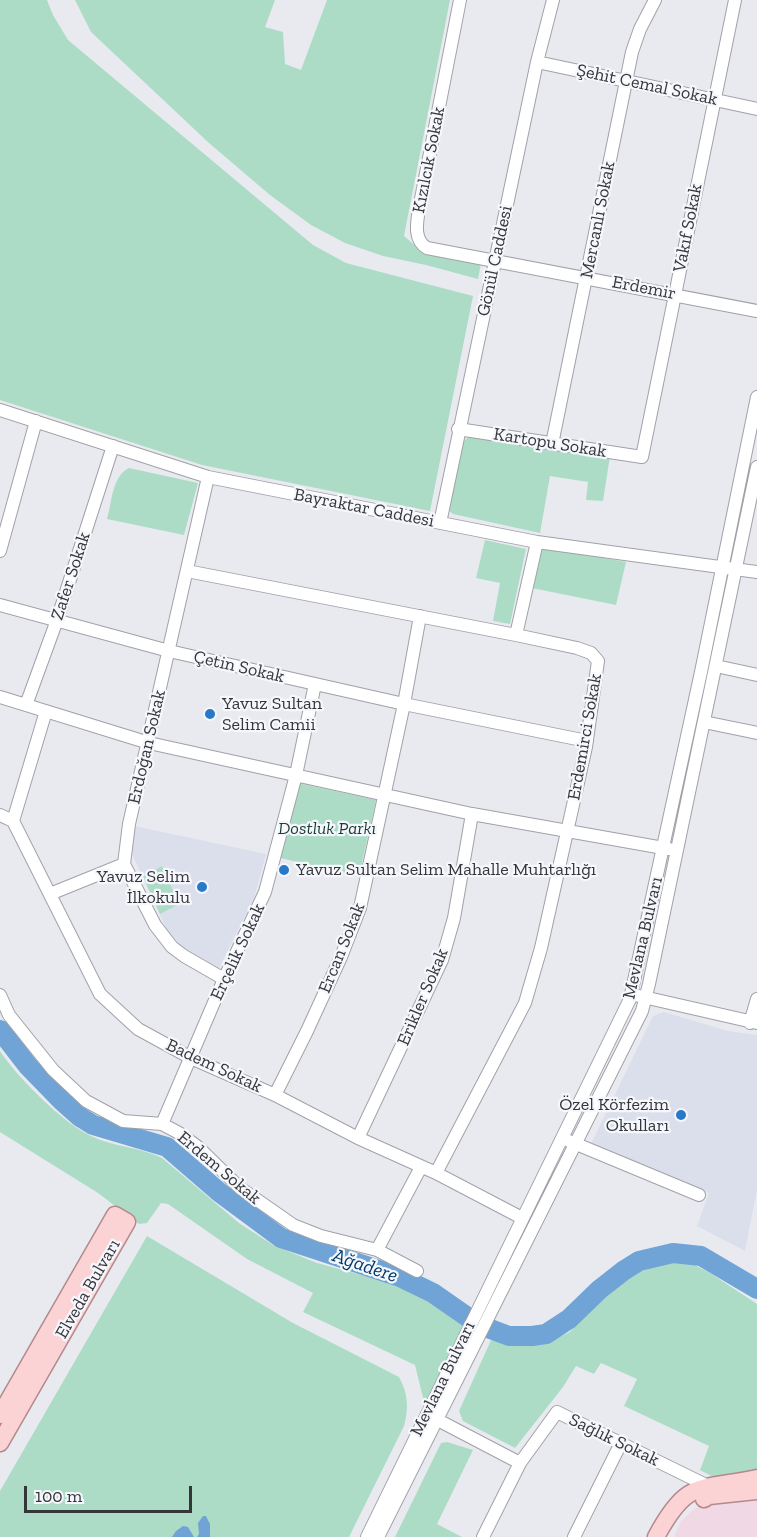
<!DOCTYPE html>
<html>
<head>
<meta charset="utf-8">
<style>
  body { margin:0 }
  #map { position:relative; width:757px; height:1537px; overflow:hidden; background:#e8eaf0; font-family:"Zilla Slab",serif }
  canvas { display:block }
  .scale { position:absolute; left:24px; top:1486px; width:168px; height:27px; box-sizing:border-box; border:3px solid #353638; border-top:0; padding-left:8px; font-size:18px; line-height:21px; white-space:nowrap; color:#353638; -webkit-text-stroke:4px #f5f7fd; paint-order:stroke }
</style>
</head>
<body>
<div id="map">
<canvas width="757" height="1537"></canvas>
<div class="scale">100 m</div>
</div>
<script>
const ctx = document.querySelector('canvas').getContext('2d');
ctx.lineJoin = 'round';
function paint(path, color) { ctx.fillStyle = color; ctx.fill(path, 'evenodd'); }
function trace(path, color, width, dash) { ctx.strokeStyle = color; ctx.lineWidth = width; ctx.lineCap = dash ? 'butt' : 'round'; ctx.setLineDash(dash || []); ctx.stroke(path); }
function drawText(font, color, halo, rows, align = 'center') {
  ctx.font = font + ' "Zilla Slab",serif'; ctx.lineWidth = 4.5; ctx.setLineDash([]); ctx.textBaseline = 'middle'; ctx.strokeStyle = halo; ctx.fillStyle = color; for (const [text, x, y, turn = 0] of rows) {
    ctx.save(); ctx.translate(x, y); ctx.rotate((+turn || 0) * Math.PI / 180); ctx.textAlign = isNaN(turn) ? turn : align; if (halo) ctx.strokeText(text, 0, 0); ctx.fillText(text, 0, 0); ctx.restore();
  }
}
paint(new Path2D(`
  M757,1497V1537H674L681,1521L695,1508L743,1498Z`), '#f0d9e4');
paint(new Path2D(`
  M134,826L266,854L254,898L219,968L181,946L167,930L131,852Z
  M664,1012L728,1031L757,1035V1189L745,1251L697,1226L709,1193L590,1146L653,1016Z`), '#dbdfeb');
paint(new Path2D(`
  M0,0H47L53,15L68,40L313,245L346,263L473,296L430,511L202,465L0,400Z
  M75,0H275L265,27L283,32L285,64L301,70L327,0H450L404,236L419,249L481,263L478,279L426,265L383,256L345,243L311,225L270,195L209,143L91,32Z
  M470,436L610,456L603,501L586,500L588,482L550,476L540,533L453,514L447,509L460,444Z
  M129,468L198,483L184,535L107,519C112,502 112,476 129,468Z
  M485,540L526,549L510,624L493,621L500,583L476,578Z
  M542,547L626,562L616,605L532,588Z
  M298,783L376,800L359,876L280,858Z
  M162,866L179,904L160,914L143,877Z
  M0,1051C16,1076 64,1124 91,1136C114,1147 140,1147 162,1158L239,1223L273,1245L317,1263L403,1286L426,1299L464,1327L425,1406L415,1365L303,1312L313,1293L247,1259L168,1204L161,1203L147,1223L139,1224L98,1193L0,1132Z
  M147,1236L293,1323L399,1377C408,1393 409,1408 404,1426L349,1537H0V1491Z
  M687,1261L710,1273L757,1304V1473L719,1480L700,1470L709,1446L624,1406L637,1379L601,1363L594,1374L576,1366L563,1387L515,1448L463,1421L459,1411L492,1338L544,1344L570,1332L592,1308L634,1274L663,1262Z
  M447,1442L473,1450L437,1524L462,1537H395L441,1443Z`), '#addcc6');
paint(new Path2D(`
  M203,1516H206L210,1524V1537H197L199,1534L198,1523Z
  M183,1526L188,1527L194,1537H172L176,1531Z`), '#70a3d6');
trace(new Path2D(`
  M0,1030L28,1066L62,1101L80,1117L93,1125L167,1147L219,1192L281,1238L400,1277L433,1293L476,1323L493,1330L509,1336H532L546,1334L569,1319L600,1289L623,1271L639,1261L673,1253L701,1256L757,1289`), '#70a3d6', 20);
const minor = new Path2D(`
  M460,0L419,209C417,222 413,240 427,248L757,311
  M537,62L757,109
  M0,410L208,477L537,542L757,572
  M458,429L642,457L735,0
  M552,444L632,52L640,29L655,0
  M208,477L129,824L124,864L155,925L172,947L184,956L224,979
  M440,523L537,62L553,0
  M0,551L36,421
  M187,571L516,635L577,648L591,653L598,661L586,747L541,948L525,1003L436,1173
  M0,605L169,651L404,704L587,741
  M516,635L537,542
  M716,666L757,675
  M0,697L149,743L472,814L669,849
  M26,705L57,620L113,446
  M704,722L757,733
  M0,815L13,821L100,994L138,1029L191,1058L275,1095L358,1138L436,1173L522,1218
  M13,821L46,711
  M50,894L124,864
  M0,995L9,1015L53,1070L86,1101L123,1121L162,1124L179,1133L198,1147L240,1188L293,1225L321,1236L377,1250L417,1271
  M639,996L757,1023
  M750,1023L757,999
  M275,1095L307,1031L341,957L360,908L404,704L420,616
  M162,1124L224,979L265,892L296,775L315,684
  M358,1138L442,960L454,918L472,814
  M569,1141L699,1195
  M377,1250L421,1167
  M432,1417L520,1463L557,1412L710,1487
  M367,1537L630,999L701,672L757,397
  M378,1537L642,1011L649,984L757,467
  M483,1537L520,1463
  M574,1537L621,1443`);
const major = new Path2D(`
  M0,1415L115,1215L127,1222L0,1443
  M704,1499L709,1496L757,1491
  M656,1537C687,1479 699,1490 757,1478`);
trace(minor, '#a0a2a7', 14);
trace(major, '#b4898c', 19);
trace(minor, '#fff', 12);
trace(major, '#fbd3d5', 16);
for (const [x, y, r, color] of [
  [210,714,6,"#2879c8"],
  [284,870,6,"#2879c8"],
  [202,887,6,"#2879c8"],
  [681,1115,6,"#2879c8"]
]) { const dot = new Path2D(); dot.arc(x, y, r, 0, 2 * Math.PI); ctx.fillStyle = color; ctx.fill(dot); trace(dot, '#f5f7fd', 2); }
drawText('18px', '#353638', '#f5f7fd', [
  ["Şehit Cemal Sokak",647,85,12],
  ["Kızılcık Sokak",429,160,-79],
  ["Mercanlı Sokak",598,220,-79],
  ["Vakıf Sokak",688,228,-79],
  ["Gönül Caddesi",495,261,-78],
  ["Erdemir",644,288,11],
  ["Kartopu Sokak",550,443,9],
  ["Bayraktar Caddesi",364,508,11],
  ["Zafer Sokak",71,576,-72],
  ["Çetin Sokak",239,667,13],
  ["Erdemirci Sokak",585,737,-80],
  ["Erdoğan Sokak",147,747,-77],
  ["Mevlana Bulvarı",643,938,-77],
  ["Ercan Sokak",342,948,-68],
  ["Erçelik Sokak",238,952,-65],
  ["Erikler Sokak",423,997,-67],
  ["Badem Sokak",214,1066,25],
  ["Erdem Sokak",219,1168,40],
  ["Elveda Bulvarı",88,1289,-60],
  ["Mevlana Bulvarı",443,1379,-64],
  ["Sağlık Sokak",614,1440,26]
]);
drawText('18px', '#353638', '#f5f7fd', [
  ["Yavuz Sultan",222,704],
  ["Selim Camii",222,725],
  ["Yavuz Sultan Selim Mahalle Muhtarlığı",296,870],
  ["Yavuz Selim",190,877,"right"],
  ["İlkokulu",190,898,"right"],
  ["Özel Körfezim",669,1105,"right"],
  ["Okulları",669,1126,"right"]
], 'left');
drawText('italic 18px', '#193d2e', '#f5f7fd', [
  ["Dostluk Parkı",327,829]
]);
drawText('italic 20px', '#003c6b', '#f5f7fd', [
  ["Ağadere",365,1266,19]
]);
</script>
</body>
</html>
